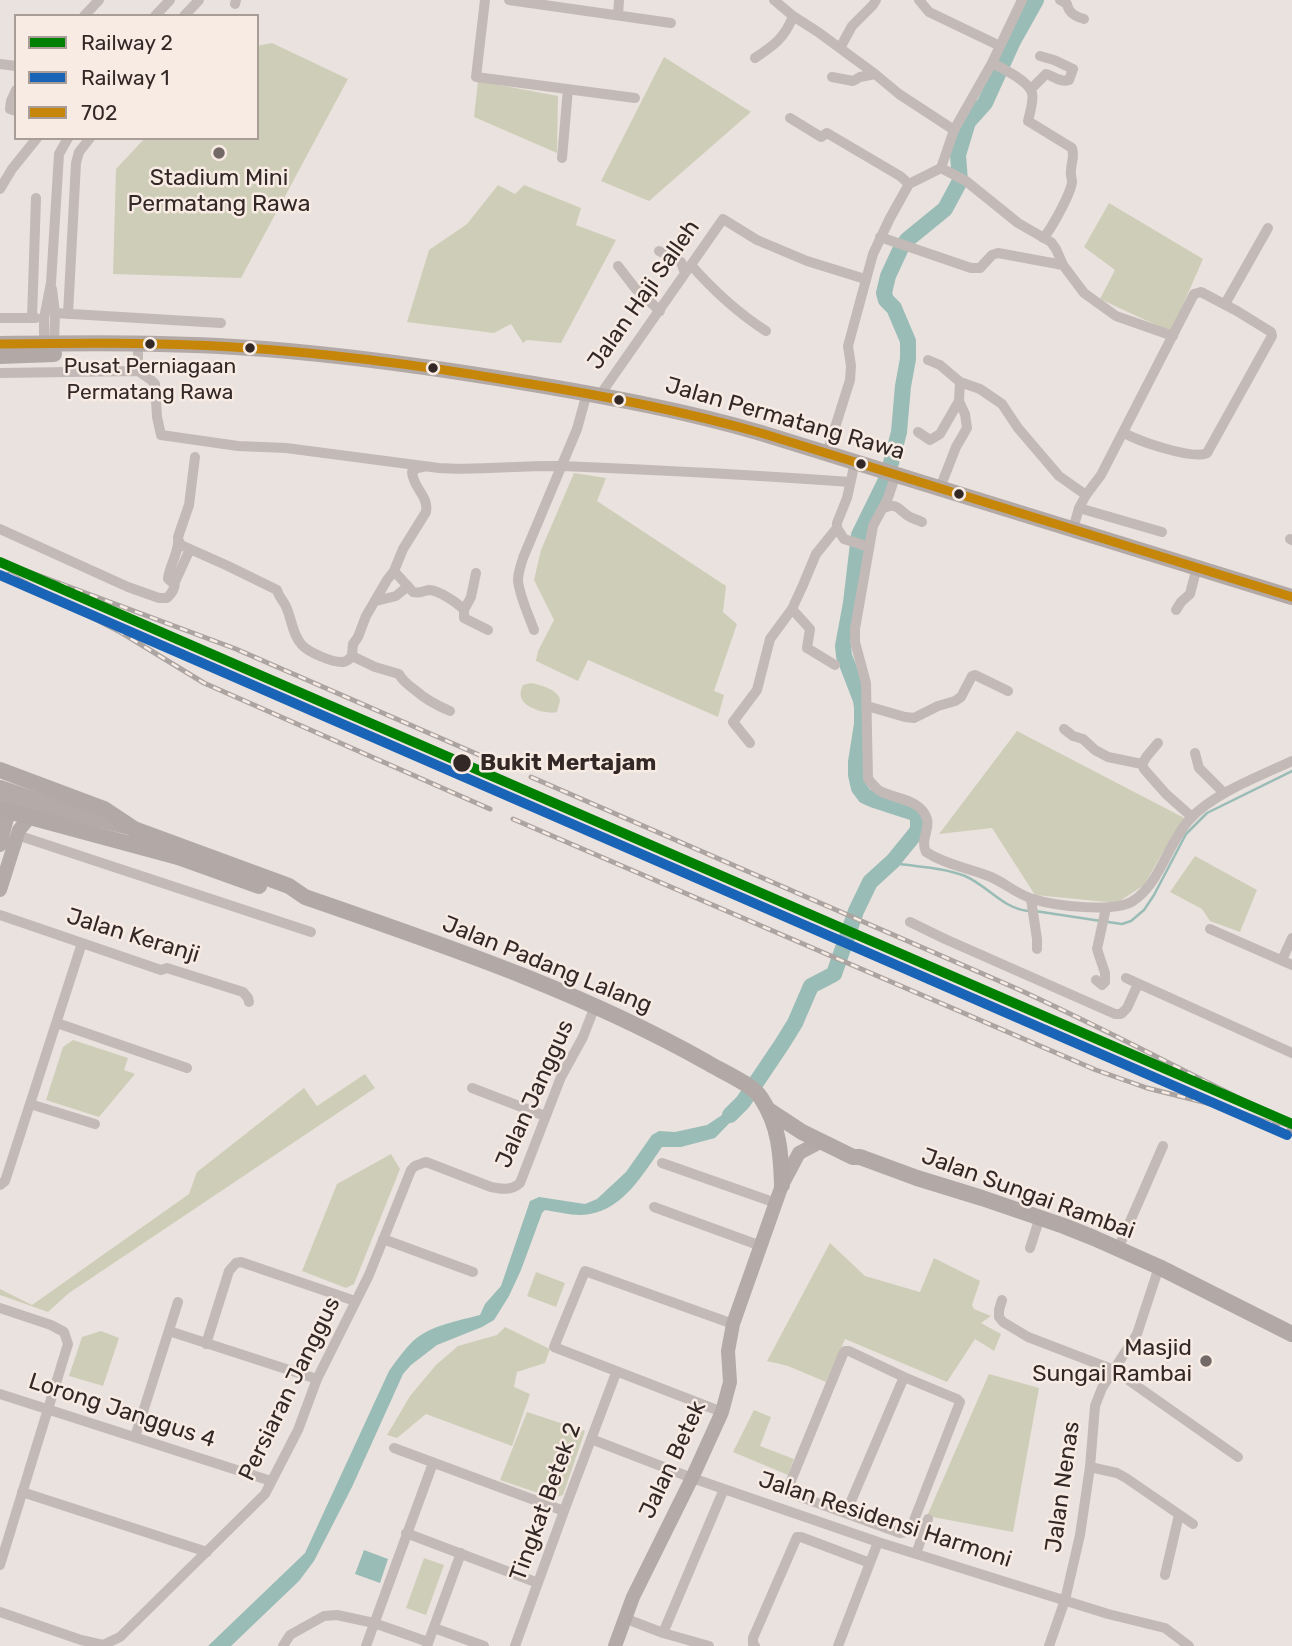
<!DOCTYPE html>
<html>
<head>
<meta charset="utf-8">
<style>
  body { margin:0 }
  #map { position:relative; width:1292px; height:1646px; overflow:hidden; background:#eae2de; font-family:Rubik,sans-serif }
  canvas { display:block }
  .legend { position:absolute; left:14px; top:14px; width:245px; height:126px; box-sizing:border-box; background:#f8ebe4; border:2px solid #a99d98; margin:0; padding:9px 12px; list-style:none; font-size:21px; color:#332826 }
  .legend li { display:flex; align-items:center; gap:14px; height:35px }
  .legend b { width:35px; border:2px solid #a99d98 }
</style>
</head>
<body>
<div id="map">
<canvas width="1292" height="1646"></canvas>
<ul class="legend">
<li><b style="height:9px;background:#008000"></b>Railway 2</li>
<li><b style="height:9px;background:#1964b7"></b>Railway 1</li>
<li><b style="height:9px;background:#c6860a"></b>702</li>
</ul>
</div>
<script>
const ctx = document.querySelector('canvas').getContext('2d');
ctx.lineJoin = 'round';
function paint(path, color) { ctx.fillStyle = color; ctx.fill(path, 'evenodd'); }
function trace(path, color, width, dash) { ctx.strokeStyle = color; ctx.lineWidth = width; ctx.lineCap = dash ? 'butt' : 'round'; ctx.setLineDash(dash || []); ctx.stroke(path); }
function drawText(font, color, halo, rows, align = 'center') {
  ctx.font = font + ' Rubik,sans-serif'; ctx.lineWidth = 5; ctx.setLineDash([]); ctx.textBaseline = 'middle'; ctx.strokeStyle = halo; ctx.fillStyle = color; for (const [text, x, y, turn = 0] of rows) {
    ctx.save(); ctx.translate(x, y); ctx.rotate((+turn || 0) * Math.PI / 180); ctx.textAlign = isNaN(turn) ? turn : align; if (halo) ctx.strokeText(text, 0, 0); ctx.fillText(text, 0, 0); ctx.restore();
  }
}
paint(new Path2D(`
  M272,43L348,79L241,278L113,274L116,169L145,138H257V46Z
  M664,57L751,112L649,201L601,181Z
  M478,81L558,96L557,153L474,117Z
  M498,185L515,194L524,185L581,208L576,225L616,240L561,343L527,340L523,343L511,324L494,333L407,322L429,250L467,224Z
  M1109,203L1203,259L1171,332L1100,299L1115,270L1084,247Z
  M574,473L606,478L597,501L726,586L723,612L737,624L714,691L724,695L718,717L588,660L578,681L536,661L538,651L554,620L534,580L541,550Z
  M531,683C540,685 557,689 560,699C560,702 558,708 557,712C548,715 523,708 521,697C520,692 521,690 523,685Z
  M1017,731L1192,822L1163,852L1144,885L1117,903L1035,895L992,828L939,834Z
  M1195,856L1257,890L1240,932L1210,921L1202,909L1170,892Z
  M73,1040L128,1058L124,1070L135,1074L99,1117L46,1100L63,1047Z
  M365,1074L375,1088L69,1293L48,1312L0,1295V1289L32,1305L189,1194L197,1172L304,1088L317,1106Z
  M391,1154L400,1169L354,1284L346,1288L302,1271L337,1184Z
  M830,1243L865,1276L920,1292L934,1258L980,1281L972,1305L974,1309L991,1316L981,1323L1001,1334L994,1351L975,1339L947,1382L845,1339L826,1382L788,1366L767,1361Z
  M536,1272L565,1283L556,1307L527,1296Z
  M505,1327L550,1349L545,1363L517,1372L514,1387L530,1394L512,1446L426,1414L397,1438L387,1435L410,1396L436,1365L458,1346L497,1335Z
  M101,1331L119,1338L103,1386L69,1376L82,1337Z
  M989,1374L1039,1388L1013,1532L927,1516Z
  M754,1410L771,1417L760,1446L794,1459L788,1475L733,1452Z
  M527,1412L585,1431L563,1495L553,1498L500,1480Z
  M424,1558L444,1565L426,1615L406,1608Z`), '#ceceb8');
paint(new Path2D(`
  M739,1095L749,1103L715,1138L681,1147H662C643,1174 624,1208 590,1214C576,1217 559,1212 545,1210L542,1213L521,1270L509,1296L494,1320L482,1327L437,1345L411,1365L403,1374L352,1487L314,1561L299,1581L231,1646H208L305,1553L389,1371C396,1361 404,1350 413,1341C431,1325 458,1321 480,1315L485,1304L501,1286L530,1201L539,1197L585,1204L597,1199L626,1172L652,1135L659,1131L675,1132L707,1125L728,1111Z
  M364,1550L388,1559L380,1583L355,1574Z`), '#9abcb6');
trace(new Path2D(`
  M893,861L900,864C921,867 945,868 965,876C988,886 1002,908 1028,911
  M1035,911L1101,921
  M1108,922L1122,924L1131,921L1144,910L1154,895L1186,834L1207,813L1292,771`), '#9abcb6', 2.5);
trace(new Path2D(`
  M891,463L899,432L903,386L908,359V341L894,308L886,300L884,293L888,276L901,248L907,240L945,209L960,181L958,155L968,122L985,103L1013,41L1036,0
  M730,1115L743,1102L782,1044L795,1023L811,986L834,974L856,911L870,882L893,861L915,834L918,829V816L914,813L874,800L865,796L859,788L856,775V762L862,724V708L861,700L844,656L843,646L851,603L859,535L885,482`), '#9abcb6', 16);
trace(new Path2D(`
  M485,0L476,77L635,98
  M509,0L671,23
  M774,0L793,16L818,32L875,74L899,94L954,130
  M919,0L929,12L1000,46
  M1060,0L1067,4C1068,12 1076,17 1084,19
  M235,4L236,0
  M618,15L619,0
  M84,16L99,0
  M155,16L170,0
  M184,16L199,0
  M840,48L852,26L873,5L876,0
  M755,58C773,46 785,38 793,16
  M992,63C1002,68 1029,81 1032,93C1034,101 1030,112 1028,121L1072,148C1075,157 1071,162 1071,171C1070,174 1072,178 1072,182C1071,193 1051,230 1043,238
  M0,64L16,66
  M832,77L853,81L860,77L875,74
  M1031,89L1046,74C1054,76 1060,83 1069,80L1073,69L1054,60L1040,56
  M16,90L11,101L10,109L16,111
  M790,118L821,137L827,133L900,176L909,184
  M562,158L568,89
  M941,168L966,181L1018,223L1051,242L1056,249L1063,265L1084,293L1116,316L1173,336
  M0,189L12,169L37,138
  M880,237L971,268H980L992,255L998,253L1063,265
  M659,251L681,262L685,273
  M691,265C713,290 738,313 766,331
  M618,266L635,288L660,311
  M52,289L55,313L54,343
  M1225,304L1268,228
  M55,313L221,323
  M68,314L76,163L79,152L90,138
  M0,318H36
  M32,318L36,198
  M44,343V318L51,283L59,154L68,138
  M138,344V371
  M928,360L940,365L960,382L980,389L1002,404L1018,428L1059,476L1086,495
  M0,373L138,371L151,380L155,384L157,417L161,435L238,446L286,448L439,468C480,471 521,465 562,466C658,470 754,475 850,482
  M600,395L723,219L757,240L807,261L865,279
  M918,432L930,440L940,434L959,401
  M827,453L850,380L851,366L848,346L873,254L890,218L909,184L941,168L954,130L992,63L1022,0
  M855,462L847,498L837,523V528L844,539L866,546L869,545
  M896,474L888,498L873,526L855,629V642L866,683L868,779C872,783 875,788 880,791C895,799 921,799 927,819C930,830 920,839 926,852C946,865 969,868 991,877C1005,883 1018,895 1033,899C1055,906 1114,913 1133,901C1160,884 1168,842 1190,819C1214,793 1260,776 1292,761
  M940,488L956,447L967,428L965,414L959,401L960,382
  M1079,508L1162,532
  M882,509C898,501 898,510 910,517C914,519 918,520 922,522
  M0,529L128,587L159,598H167C172,593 175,589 175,582
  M1073,529L1079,508L1086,495L1101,475L1194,294L1201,292L1237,311L1271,332L1272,336L1207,453C1193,460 1137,441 1123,432
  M1290,539L1292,540
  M179,541L181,545L228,566L277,590C279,598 285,602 287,609C292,621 293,636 302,645C308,652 333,663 343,662C348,661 348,660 352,656
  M190,549L175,582H172L168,579C169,565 180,552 178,537L189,505L195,457
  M394,571L413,592C420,594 422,591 429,590C438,590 458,603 464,610
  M476,573L471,597L464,610V618L488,630
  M376,601L396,596L408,586
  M792,609L810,629L807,648L835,665
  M1176,610L1181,602L1190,594L1197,567
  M534,630C529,616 519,595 518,580C518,573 521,565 523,558L577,429L587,393
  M352,656L353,644L358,637L366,616L387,580L394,571L403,549L426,512C429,496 413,488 412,472L417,468L423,467
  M352,656L375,667L399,674C403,682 409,685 415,690C426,700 436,705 450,711
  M867,706L905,717L914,718L938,706L955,701L961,697L972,676L975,675L1008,691
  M1064,729L1073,736L1083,739L1095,750L1108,757L1142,764
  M750,743L733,722L757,690L770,639L792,609L803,585L816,554L837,528
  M1158,743L1147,756L1142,764L1144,769L1166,794L1192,817
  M1195,753L1199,768L1224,793
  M17,835L311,932
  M1031,899L1037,939V949
  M0,915L161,970L167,968L243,992L248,998L249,1002
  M910,922L945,939L1115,1014H1121L1127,1008L1138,984
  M1210,929L1292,965
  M1282,960L1292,938
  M1126,978L1292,1053
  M1096,980L1102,985L1105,982V973L1097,949L1106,908
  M57,1023L187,1068
  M472,1088L545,1116
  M30,1104L95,1124
  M662,1163L776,1203
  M0,1185L5,1181L8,1172L82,943
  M654,1207L761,1246
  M383,1239L473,1272
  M1030,1248L1040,1217
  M1118,1249L1163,1146
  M1002,1300L999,1310V1317L1003,1322L1028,1337L1114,1370L1238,1457
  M0,1308L51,1325L64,1332L68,1344L0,1565
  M169,1331L317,1379
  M206,1344L229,1271L236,1263L241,1262L355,1301
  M845,1351H849L904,1377L957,1399L960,1402L911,1528L906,1532L900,1533L790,1493L788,1488L843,1354Z
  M0,1394L271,1481
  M722,1412L554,1347L585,1271L733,1324
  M135,1437L178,1302
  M591,1439L692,1478L878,1542L1108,1614L1165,1628L1189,1646
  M394,1448L564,1511
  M1090,1467L1117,1473L1126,1478L1193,1524
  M22,1492L207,1552
  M846,1513L904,1377
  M406,1533L538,1583
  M916,1554L928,1519
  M1165,1575L1179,1515
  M0,1612L81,1640L103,1645L120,1637L265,1494L298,1430L317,1379L369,1275L411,1170L415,1166L426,1162L491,1187C501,1189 511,1191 520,1183L561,1077L583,1037L595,1006
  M624,1618L663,1633L709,1646
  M434,1628L484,1646
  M663,1633L724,1489
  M283,1646L290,1635L324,1616L337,1615L374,1623L428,1642
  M366,1646L433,1463
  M427,1646L461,1553
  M515,1646L564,1511L616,1373
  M755,1646L753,1644V1638L797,1537H801L870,1563
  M838,1646L878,1542
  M1049,1646L1065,1600L1080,1535L1090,1467L1095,1406L1102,1388L1137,1334L1159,1267`), '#c3bab7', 10);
trace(new Path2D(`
  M0,787L101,821L129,828
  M0,798L91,826
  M0,845L7,818L0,809
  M0,890L19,830L29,818
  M615,1646L633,1597L692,1478L722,1412L730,1382L728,1351L733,1324L782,1185L799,1153L820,1142`), '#b4aaa7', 14);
trace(new Path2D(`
  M0,344C88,343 177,342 265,349C355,356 444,369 533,384C610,397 686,411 761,433L1292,597
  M0,356L54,354
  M0,770L104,809L134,829L289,886L305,897C443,945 581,991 708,1063C723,1072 752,1084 761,1098C779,1125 781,1153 782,1185
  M0,809L178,857L259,886
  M770,1111L802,1132L853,1157H860L917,1178L982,1198L1064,1226L1094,1238L1159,1267L1292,1334`), '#b2a9a6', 16);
const rail = new Path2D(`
  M0,561L236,649L509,768
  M9,574L124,634
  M117,630L204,683L490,809
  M531,777L1013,987C1104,1028 1192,1076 1282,1119
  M513,819L1096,1070L1147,1088L1227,1108
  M1219,1105L1292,1131`);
trace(rail, '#aba4a1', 5);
trace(rail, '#f8ebe4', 2.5, [8]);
trace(new Path2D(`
  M0,344C78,343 156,342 233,347C327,353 420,365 512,381C596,394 679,410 761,433L1292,597`), '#c6860a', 9);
trace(new Path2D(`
  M0,562L1292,1124`), '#008000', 10);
trace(new Path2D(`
  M0,575L1287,1135`), '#1964b7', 10);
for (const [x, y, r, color] of [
  [219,153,7,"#736966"],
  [150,344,6,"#332826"],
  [250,348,6,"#332826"],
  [433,368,6,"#332826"],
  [619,400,6,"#332826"],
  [861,464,6,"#332826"],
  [959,494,6,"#332826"],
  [462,763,10,"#332826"],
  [1206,1361,7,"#736966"]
]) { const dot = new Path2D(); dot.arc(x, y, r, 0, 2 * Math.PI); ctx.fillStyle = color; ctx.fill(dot); trace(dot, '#f8ebe4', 2.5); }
drawText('21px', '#332826', '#f8ebe4', [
  ["Pusat Perniagaan",150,367],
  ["Permatang Rawa",150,393]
]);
drawText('23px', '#332826', '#f8ebe4', [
  ["Stadium Mini",219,178],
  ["Permatang Rawa",219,204],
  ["Masjid",1192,1348,"right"],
  ["Sungai Rambai",1192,1374,"right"]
]);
drawText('23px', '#332826', '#f8ebe4', [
  ["Jalan Haji Salleh",644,295,-55],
  ["Jalan Permatang Rawa",785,419,16],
  ["Jalan Keranji",133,936,17],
  ["Jalan Padang Lalang",547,965,22],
  ["Jalan Janggus",535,1094,-66],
  ["Jalan Sungai Rambai",1028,1194,20],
  ["Persiaran Janggus",290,1389,-64],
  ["Lorong Janggus 4",122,1411,18],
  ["Jalan Betek",673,1460,-65],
  ["Jalan Nenas",1063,1487,-82],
  ["Tingkat Betek 2",546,1502,-70],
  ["Jalan Residensi Harmoni",885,1520,18]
]);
drawText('bold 23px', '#332826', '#f8ebe4', [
  ["Bukit Mertajam",480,763]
], 'left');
</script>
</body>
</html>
